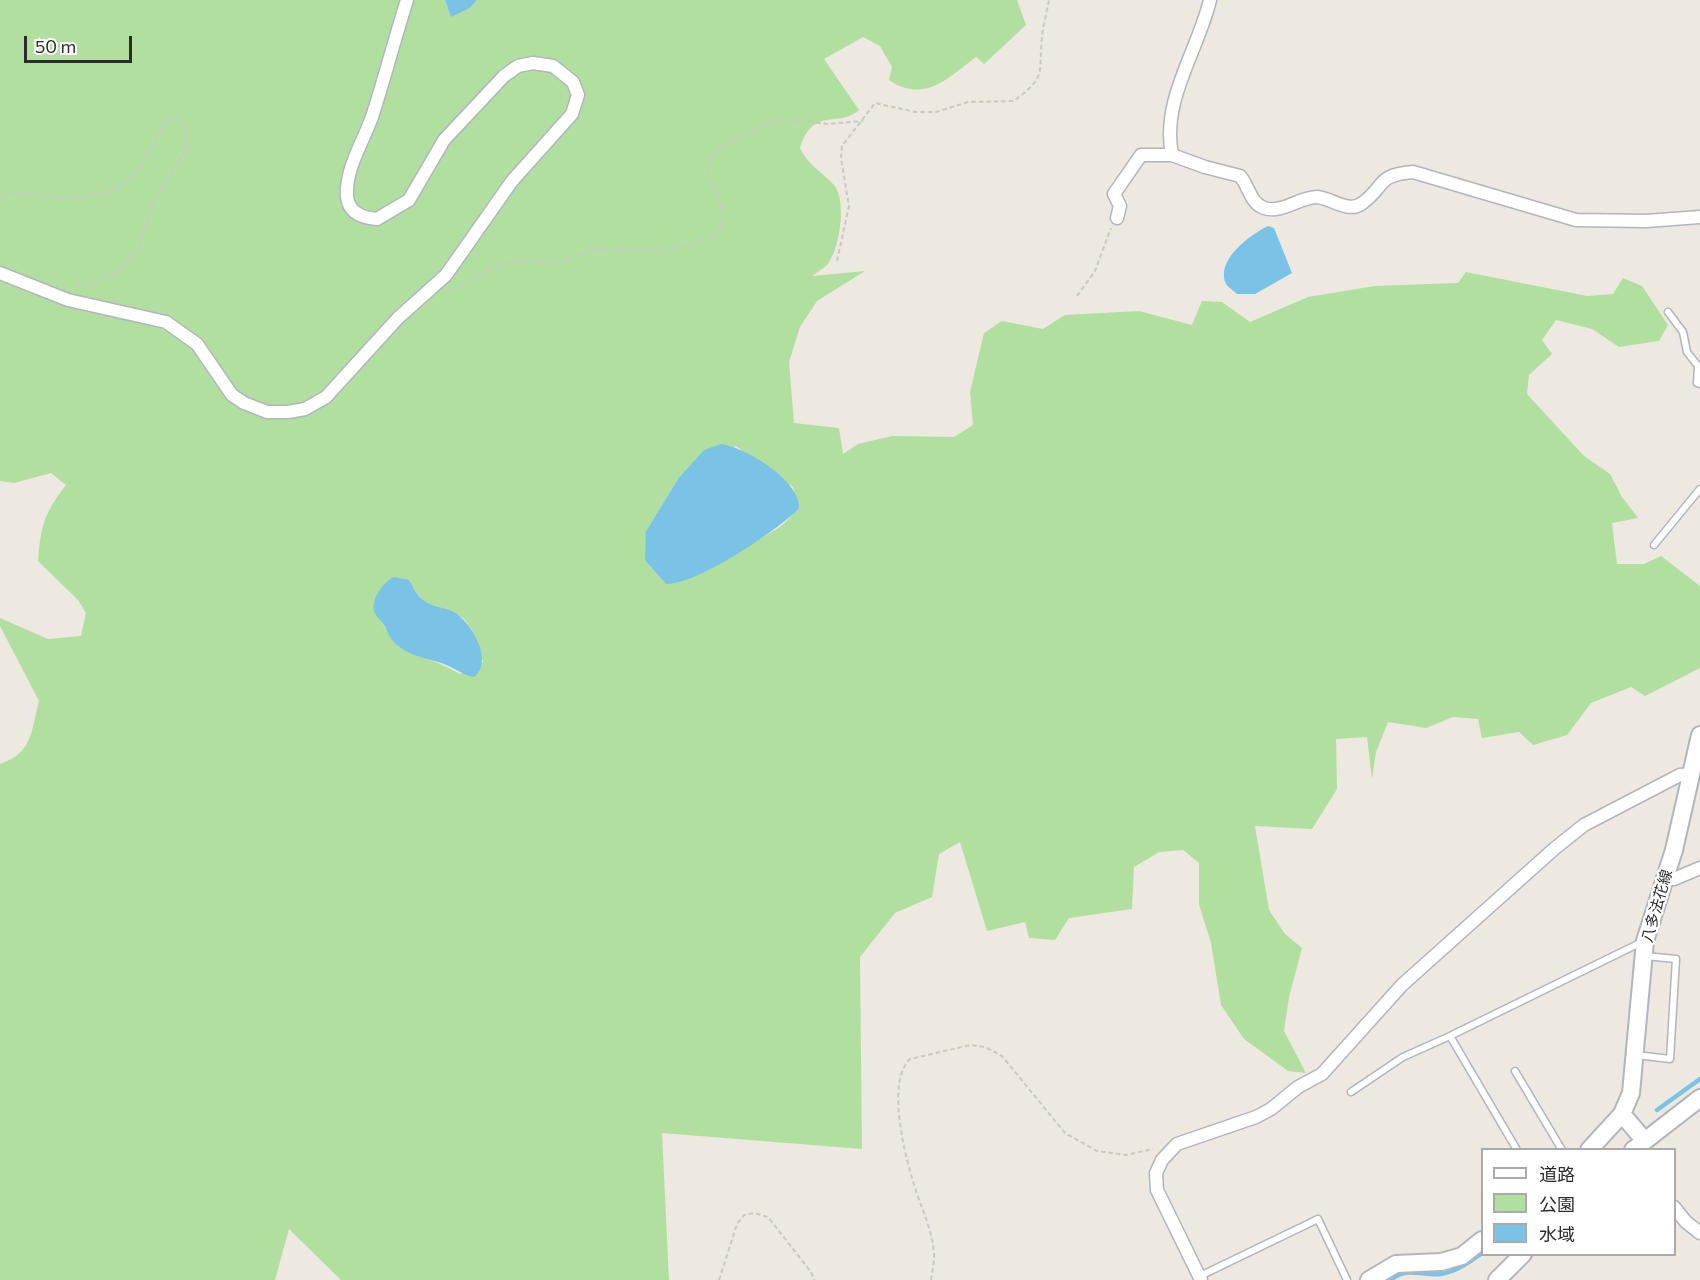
<!DOCTYPE html>
<html>
<head>
<meta charset="utf-8">
<style>
  body { margin:0 }
  #map { position:relative; width:1700px; height:1280px; overflow:hidden; background:#ede8e0; font-family:Commissioner,"Noto Sans JP",sans-serif }
  canvas { display:block }
  .legend { position:absolute; left:1481px; top:1148px; width:195px; height:108px; box-sizing:border-box; background:#fff; border:2px solid #ababab; margin:0; padding:8px 10px; list-style:none; font-size:18px; color:#2c2c2c }
  .legend li { display:flex; align-items:center; gap:12px; height:30px }
  .legend b { width:30px; border:2px solid #ababab }
  .scale { position:absolute; left:24px; top:36px; width:108px; height:27px; box-sizing:border-box; border:3px solid #2c2c2c; border-top:0; padding-left:8px; font-size:18px; line-height:21px; white-space:nowrap; color:#2c2c2c; -webkit-text-stroke:4px #fff; paint-order:stroke }
</style>
</head>
<body>
<div id="map">
<canvas width="1700" height="1280"></canvas>
<ul class="legend">
<li><b style="height:8px;background:#fff"></b>道路</li>
<li><b style="height:16px;background:#b1dfa0"></b>公園</li>
<li><b style="height:16px;background:#7ac3e7"></b>水域</li>
</ul>
<div class="scale">50 m</div>
</div>
<script>
const ctx = document.querySelector('canvas').getContext('2d');
ctx.lineJoin = 'round';
function paint(path, color) { ctx.fillStyle = color; ctx.fill(path, 'evenodd'); }
function trace(path, color, width, dash) { ctx.strokeStyle = color; ctx.lineWidth = width; ctx.lineCap = dash ? 'butt' : 'round'; ctx.setLineDash(dash || []); ctx.stroke(path); }
function drawText(font, color, halo, rows, align = 'center') {
  ctx.font = font + ' Commissioner,"Noto Sans JP",sans-serif'; ctx.lineWidth = 4.5; ctx.setLineDash([]); ctx.textBaseline = 'middle'; ctx.strokeStyle = halo; ctx.fillStyle = color; for (const [text, x, y, turn = 0] of rows) {
    ctx.save(); ctx.translate(x, y); ctx.rotate((+turn || 0) * Math.PI / 180); ctx.textAlign = isNaN(turn) ? turn : align; if (halo) ctx.strokeText(text, 0, 0); ctx.fillText(text, 0, 0); ctx.restore();
  }
}
paint(new Path2D(`
  M0,0H445L451,16L470,8L477,0H1017L1026,25L984,64L976,57C948,78 924,104 889,80L892,67L880,46L863,37L824,59L859,110C837,129 814,105 800,148C808,165 821,171 834,185C847,200 840,250 827,265C823,269 817,272 812,276L865,271L817,301L800,327L789,362L794,423L839,428L843,454L858,444L892,436L954,437L973,425L970,392L984,333L1002,321L1043,329L1065,315L1139,311L1192,325L1202,301L1222,302L1250,322L1308,297L1375,286L1458,283L1466,272L1587,296L1613,294L1623,278L1642,286L1668,325L1659,341L1619,347L1592,329L1556,320L1542,340L1552,354L1529,375L1527,394L1584,456L1610,474L1622,497L1638,518L1612,523L1617,564H1644L1661,556L1700,586V668L1645,696L1631,687L1591,703L1567,735L1533,745L1519,732L1482,738L1478,719L1453,717L1426,728L1388,722L1376,752L1372,779L1367,737L1336,739L1337,789L1312,829L1255,826L1269,910L1285,934L1302,948L1289,997L1284,1031L1306,1073L1288,1071L1244,1039L1221,1005L1211,943L1199,904V863L1183,850L1159,852L1134,867L1132,909L1069,918L1055,940L1029,938L1025,922L987,931L960,842L939,854L932,897L895,913L860,957L862,1149L662,1133L669,1280H341L289,1229L275,1280H0V764C33,753 31,731 39,701L0,626V618L48,639L81,636L86,613L78,600L38,561C41,525 44,514 66,485L51,473L14,483L0,481ZM736,446L793,487L799,509L780,527L708,570L646,531L678,479ZM409,580C415,590 421,602 434,606C444,610 455,611 464,619C475,631 479,647 483,662L460,674C433,657 396,655 382,622Z`), '#b1dfa0');
paint(new Path2D(`
  M445,0H477L470,8L451,17Z
  M1268,226L1274,228L1292,273L1255,294H1237C1234,291 1228,287 1226,284C1215,260 1250,235 1268,226Z
  M721,444C745,447 802,481 799,509C774,532 699,584 666,584L645,560L646,531L678,479L704,450Z
  M394,577L409,580C413,586 416,594 422,599C432,607 441,607 452,611C471,620 495,662 474,677C462,675 455,668 444,664C428,658 411,657 397,645C388,638 388,630 382,622C380,619 377,618 376,615C368,602 383,582 394,577Z`), '#7ac3e7');
trace(new Path2D(`
  M1657,1110L1700,1079
  M1391,1280C1405,1266 1423,1276 1441,1274C1456,1272 1471,1261 1482,1253`), '#7ac3e7', 4.5);
const service = new Path2D(`
  M1668,312L1683,332L1687,352L1698,366L1697,383L1700,384
  M1654,545L1700,489
  M1636,1055L1670,1059L1676,959L1645,956
  M1515,1071L1562,1150
  M1351,1092L1403,1057L1450,1036
  M1517,1150L1450,1036L1644,941
  M1200,1276L1318,1219L1347,1280`);
const minor = new Path2D(`
  M1210,0C1198,51 1161,100 1172,155L1205,167L1240,176C1249,186 1250,203 1264,208C1282,214 1299,197 1317,197C1331,198 1348,213 1361,204C1386,187 1375,175 1413,172L1576,220L1646,221L1700,217
  M1117,218L1120,206L1114,194L1141,155H1172
  M0,273L68,300L166,322L197,344L232,395L244,403L267,412H288L305,409L326,397L398,318L446,275L512,181L572,114L578,95L573,82L553,66L533,63L518,66L504,76L444,140L409,200L377,219C364,218 349,214 347,197C345,168 364,141 373,114C385,76 395,38 407,0
  M1663,878L1674,879L1700,868
  M1674,1207L1686,1222L1700,1233
  M1201,1280L1157,1190L1156,1173L1162,1160L1177,1144L1256,1117L1271,1109L1298,1087L1322,1074L1402,985L1554,849L1584,825L1680,775L1691,774`);
const secondary = new Path2D(`
  M1622,1114L1644,1140
  M1589,1150L1622,1114L1631,1093L1645,941L1674,850L1700,735
  M1633,1150L1700,1098
  M1369,1280L1396,1264L1441,1262L1462,1256L1482,1240
  M1497,1280L1523,1254`);
trace(service, '#b3b5be', 9);
trace(minor, '#b3b5be', 15);
trace(secondary, '#b3b5be', 20);
trace(new Path2D(`
  M0,196C18,190 32,194 51,196C77,199 110,197 131,178C143,166 158,134 168,118H181L187,130V148L155,199L139,247L120,270L94,284L77,287
  M837,261L849,206L841,158L842,146L875,103L915,112H936L968,102L1014,101C1048,75 1038,74 1042,37C1043,25 1047,12 1049,0
  M449,292L495,266L518,260L558,263L594,249L660,251L684,247L716,235L722,226L723,215L716,190L707,175L710,159L719,148L776,119L828,124L863,121
  M1077,296L1095,271L1111,228
  M719,1280L737,1224L744,1215L754,1213L768,1217L811,1272L814,1280
  M931,1280C932,1271 935,1261 934,1253C932,1230 923,1212 916,1191C906,1160 885,1083 910,1059L970,1045L985,1047L1002,1056L1065,1133L1097,1151L1126,1155L1153,1149`), '#c8c8c8', 2, [4.5, 3]);
trace(service, '#fff', 6);
trace(minor, '#fff', 12);
trace(secondary, '#fff', 16);
drawText('15px', '#2c2c2c', '#fff', [
  ["八多法花線",1657,906,-74]
]);
</script>
</body>
</html>
